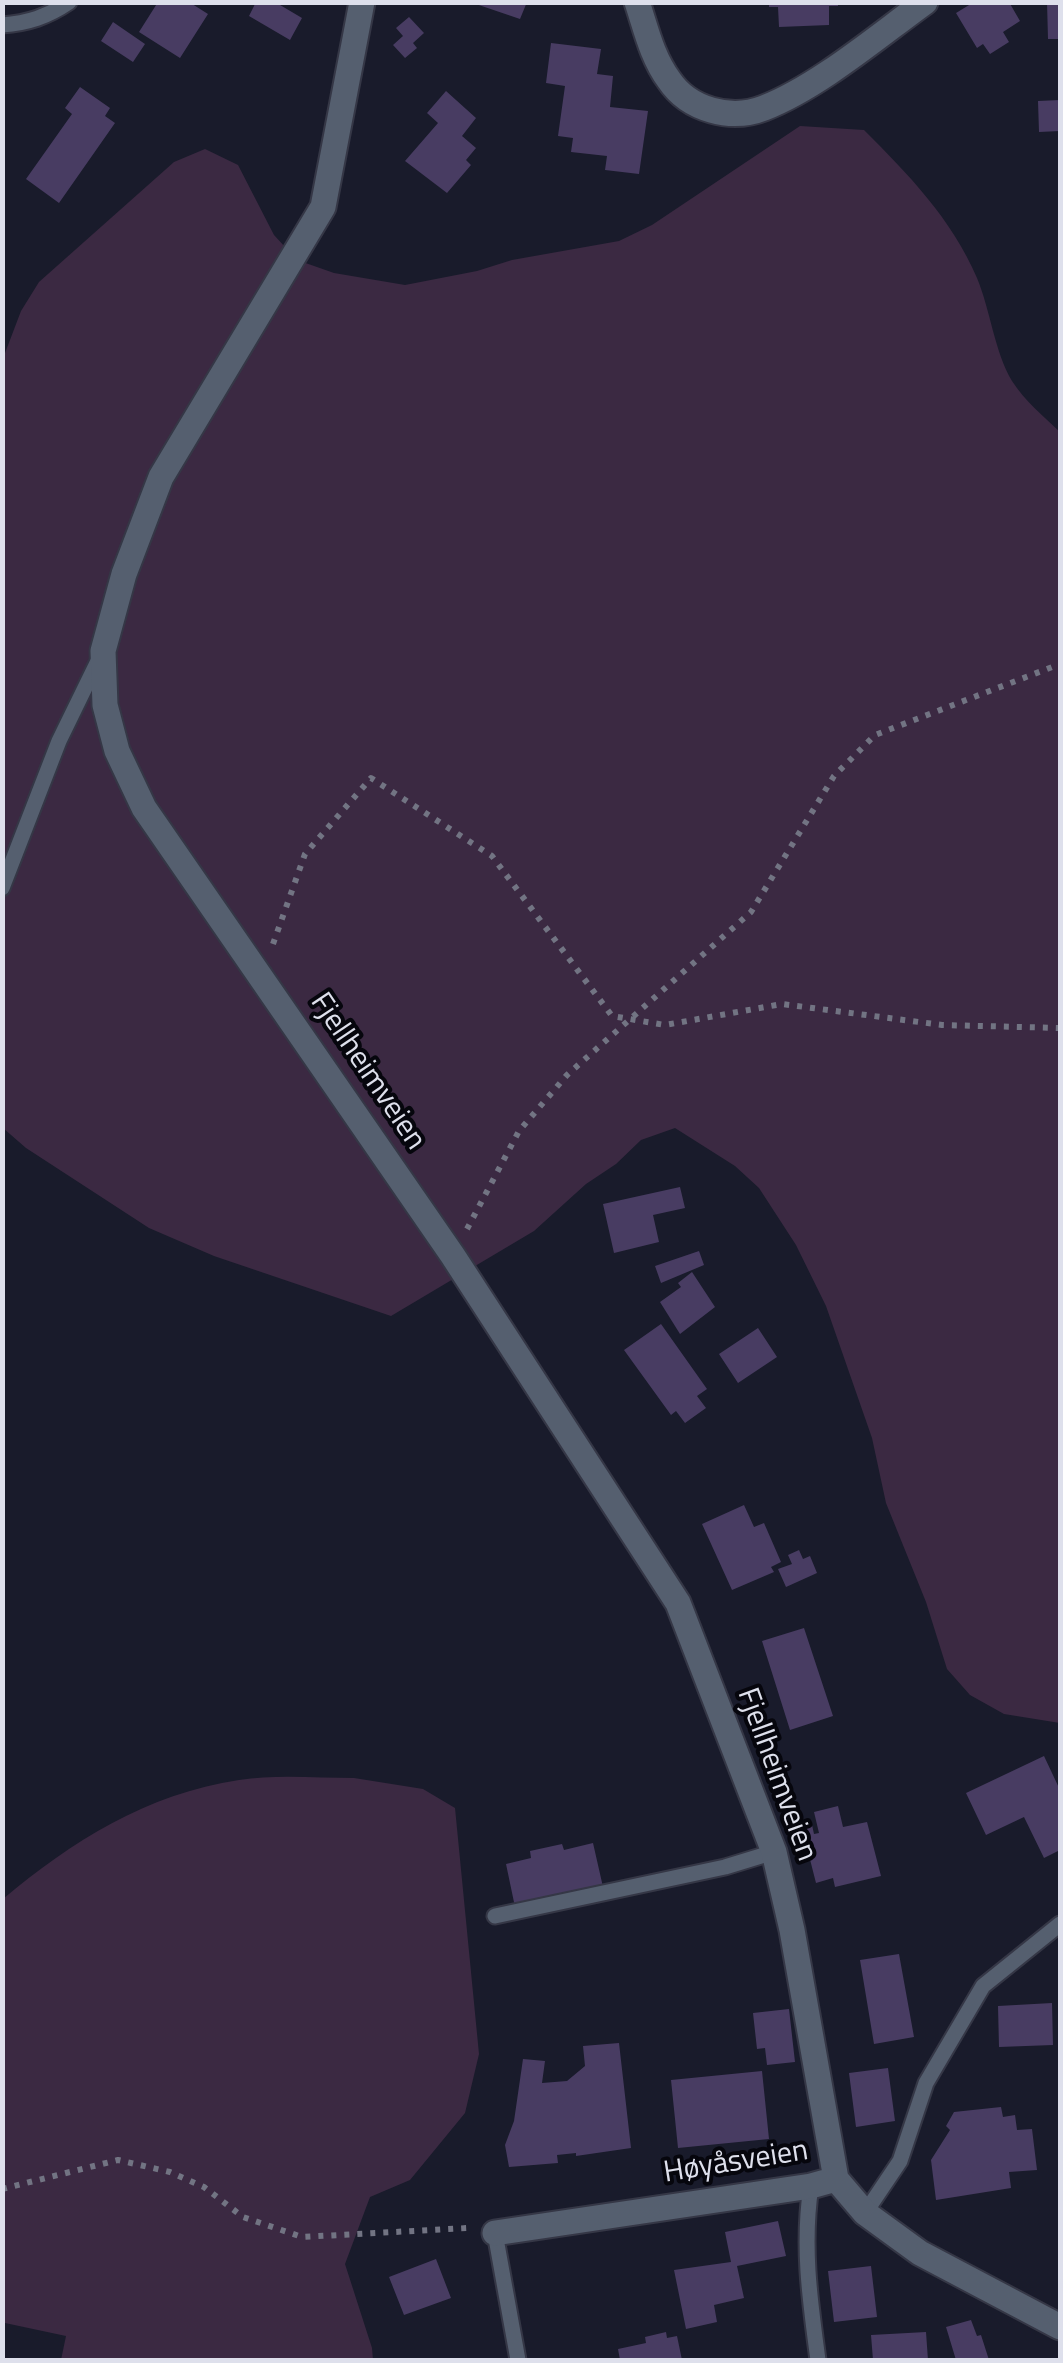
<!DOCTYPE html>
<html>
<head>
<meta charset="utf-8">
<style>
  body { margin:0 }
  #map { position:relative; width:1063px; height:2363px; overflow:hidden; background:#191b2b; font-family:"Titillium Web",sans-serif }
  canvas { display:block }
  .frame { position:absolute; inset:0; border:5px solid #dee0ec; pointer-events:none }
</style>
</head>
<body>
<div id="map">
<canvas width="1063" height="2363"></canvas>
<div class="frame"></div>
</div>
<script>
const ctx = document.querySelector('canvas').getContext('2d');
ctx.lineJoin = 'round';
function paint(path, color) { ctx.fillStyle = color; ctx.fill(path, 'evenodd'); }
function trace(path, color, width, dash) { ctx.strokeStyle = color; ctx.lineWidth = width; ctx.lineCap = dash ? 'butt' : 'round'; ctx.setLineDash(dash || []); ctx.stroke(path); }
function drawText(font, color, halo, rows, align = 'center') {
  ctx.font = font + ' "Titillium Web",sans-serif'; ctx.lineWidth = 8; ctx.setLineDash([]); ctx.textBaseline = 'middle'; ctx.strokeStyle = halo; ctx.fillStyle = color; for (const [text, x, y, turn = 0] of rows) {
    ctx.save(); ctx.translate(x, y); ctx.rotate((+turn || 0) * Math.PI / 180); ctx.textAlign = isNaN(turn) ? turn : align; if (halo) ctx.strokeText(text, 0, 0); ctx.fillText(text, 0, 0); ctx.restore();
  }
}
paint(new Path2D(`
  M800,126L864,130C908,174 952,219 977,278C990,309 995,353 1012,381C1025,401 1043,416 1060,432V1723L1004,1714L970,1695L947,1669L926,1602L886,1503L872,1438L826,1306L796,1245L759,1188L735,1166L675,1128L641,1140L616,1164L586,1184L534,1231L391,1316L214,1256L149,1228L26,1148L3,1128L2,361L21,311L39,282L174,162L205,149L238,165L274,235L297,260L334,273L405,285L477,271L512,260L619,241L652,225Z
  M354,1778L423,1789L455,1808L479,2054L465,2113L410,2180L370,2197L345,2264L372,2348L373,2360H61L66,2336L5,2323L3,2306V1899C72,1841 147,1794 239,1780C276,1774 317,1778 354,1778Z`), '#3b2942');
paint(new Path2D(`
  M158,2H189L208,14L180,58L139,32Z
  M256,2H275L302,18L290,40L249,16Z
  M470,2H527L520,19Z
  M769,2H838V6H829V25L779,27L778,7H769Z
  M974,2H1009L1020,21L1003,32L1009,42L990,54L983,44L977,48L956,13Z
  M1047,2H1060V39H1048Z
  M409,17L424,33L413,43L417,48L405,58L393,45L403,36L396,28Z
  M113,22L145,44L133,62L101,41Z
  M551,43L601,49L597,74L613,76L610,107L648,111L639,174L605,170L607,156L571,152L573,138L558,136L565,86L546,83Z
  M80,87L110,108L105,116L115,123L59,203L26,179L72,114L65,108Z
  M446,91L476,118L462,136L476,148L466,160L471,165L447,193L405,161L438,123L427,113Z
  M1060,100V131L1039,132L1038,101Z
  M680,1187L685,1208L653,1215L659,1242L614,1253L603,1204Z
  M699,1251L704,1265L661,1283L655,1266Z
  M692,1272L715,1307L680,1334L660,1302L681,1287L678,1283Z
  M661,1324L707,1389L697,1396L706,1408L685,1423L676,1411L671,1415L624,1350Z
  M758,1328L777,1357L738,1383L719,1354Z
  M744,1505L754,1527L764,1523L781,1562L771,1567L774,1572L732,1590L702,1524Z
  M799,1550L803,1559L810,1556L817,1573L786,1587L778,1569L792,1564L788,1555Z
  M804,1628L833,1716L790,1730L762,1641Z
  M1044,1756L1060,1790V1850L1044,1858L1024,1817L986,1835L966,1793Z
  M838,1806L843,1827L867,1822L881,1876L835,1887L833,1878L816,1883L802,1828L812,1825L814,1834L819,1833L814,1812Z
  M593,1843L603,1887L515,1907L506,1864L531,1858L530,1851L562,1844L564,1850Z
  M899,1954L914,2037L874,2044L860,1960Z
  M1052,2003L1053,2045L999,2047L998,2006Z
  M789,2009L795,2062L767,2065L765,2048L757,2049L753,2013Z
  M619,2043L631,2148L576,2156V2153L557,2155L558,2163L509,2167L505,2145L514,2121L523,2059L545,2061L542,2083L567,2081L585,2066L583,2046Z
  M888,2068L895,2121L856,2127L849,2073Z
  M762,2071L769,2139L678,2148L671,2080Z
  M1001,2107L1003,2117L1015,2115L1017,2130L1032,2129L1037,2170L1009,2172L1011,2188L936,2200L931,2160L950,2130L946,2126L954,2112Z
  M778,2221L786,2256L737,2266L744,2298L714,2305L717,2322L686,2329L674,2270L731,2262L725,2232Z
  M436,2259L451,2298L404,2315L389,2277Z
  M871,2266L877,2317L834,2322L828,2271Z
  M971,2320L977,2336L981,2335L989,2360H956L946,2327Z
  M666,2332L667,2338L677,2336L682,2360H620L618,2349L646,2343L645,2337Z
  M926,2332L928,2360H873L871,2335Z`), '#483c62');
const lane = new Path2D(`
  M2,25C28,23 47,17 69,2
  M2,888L59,741L99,659
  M495,1916L725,1867L774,1852
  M811,2186C802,2246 810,2301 818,2360
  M865,2213L900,2161L926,2083L983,1986L1060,1924
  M495,2233L518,2360`);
const street = new Path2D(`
  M362,2L323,207L161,477L124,574L103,651L105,705L117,751L144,808L453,1256L678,1603L774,1852L792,1930L836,2179
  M637,2C646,29 652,57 669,80C689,110 731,121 764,108C818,87 878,36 925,2
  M836,2179L865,2213L920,2253L1060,2327
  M495,2233L811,2186L836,2179`);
trace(lane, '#353746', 19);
trace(street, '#353746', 29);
trace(new Path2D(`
  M273,944L305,854L371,778L492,856L612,1016L665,1025L782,1004L942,1025L1060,1028
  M467,1229L519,1131L567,1075L751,912L834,776L875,735L1060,664
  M2,2189L118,2160L170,2172L204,2187L243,2217L302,2237L468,2228`), '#727483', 6, [5, 8]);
trace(lane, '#555f6f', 15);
trace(street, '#555f6f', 25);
drawText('30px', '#dee0ec', '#06060d', [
  ["Fjellheimveien",367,1072,56],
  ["Fjellheimveien",776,1775,70],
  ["Høyåsveien",736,2163,-9]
]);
</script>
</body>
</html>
